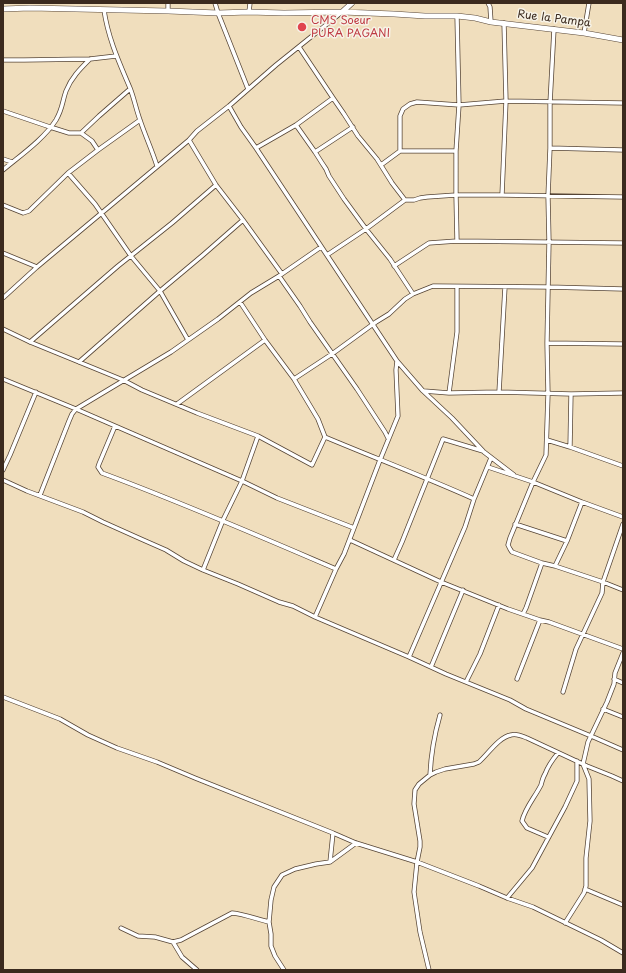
<!DOCTYPE html>
<html>
<head>
<meta charset="utf-8">
<style>
  body { margin:0 }
  #map { position:relative; width:626px; height:973px; overflow:hidden; background:#f0debd; font-family:"Playpen Sans",sans-serif }
  canvas { display:block }
  .frame { position:absolute; inset:0; border:4px solid #3b2a1e; pointer-events:none }
</style>
</head>
<body>
<div id="map">
<canvas width="626" height="973"></canvas>
<div class="frame"></div>
</div>
<script>
const ctx = document.querySelector('canvas').getContext('2d');
ctx.lineJoin = 'round';
function trace(path, color, width, dash) { ctx.strokeStyle = color; ctx.lineWidth = width; ctx.lineCap = dash ? 'butt' : 'round'; ctx.setLineDash(dash || []); ctx.stroke(path); }
function drawText(font, color, halo, rows, align = 'center') {
  ctx.font = font + ' "Playpen Sans",sans-serif'; ctx.lineWidth = 3; ctx.setLineDash([]); ctx.textBaseline = 'middle'; ctx.strokeStyle = halo; ctx.fillStyle = color; for (const [text, x, y, turn = 0] of rows) {
    ctx.save(); ctx.translate(x, y); ctx.rotate((+turn || 0) * Math.PI / 180); ctx.textAlign = isNaN(turn) ? turn : align; if (halo) ctx.strokeText(text, 0, 0); ctx.fillText(text, 0, 0); ctx.restore();
  }
}
const street = new Path2D(`
  M215,3L218,13L248,89
  M488,3L490,7L491,22
  M104,10C108,38 119,62 130,88C134,98 136,109 140,120C145,135 152,150 157,166
  M168,11V3
  M249,12L250,3
  M554,29L550,103V148L548,196L549,242L547,343L548,394L546,455L533,482L510,538L508,545L510,549L512,552L542,563L555,566L603,582L623,590
  M584,33L589,3
  M3,60H24L90,59L116,56
  M333,98L344,114L358,136L377,159L392,183L405,200
  M229,106L241,127L256,148L397,361L423,391L452,418L484,452L514,475
  M3,111L50,127L69,133H81L92,141L98,150L68,173
  M296,125L315,152L322,163L326,169L329,176L344,199L366,229L390,259L413,294
  M81,133L99,116L130,89
  M189,140L216,185L243,220
  M256,148L296,125L333,98L299,47
  M550,148L623,150
  M98,150L140,120
  M400,151V116L403,109L410,104L417,102L459,105L506,101L623,103
  M315,152L353,127
  M3,159L12,162
  M381,165L400,151H456
  M3,170C21,155 44,139 56,120C63,108 62,102 66,91C71,78 80,69 90,59
  M502,195L506,101L504,23
  M3,205L23,213L29,211L68,173L95,204L131,256L160,291L188,340
  M457,241L456,195V151L459,105L457,16
  M3,253L37,267
  M327,255L366,229L405,200H414L420,198L427,197L456,195H502L623,197
  M394,266L429,243L457,241L623,243
  M279,276L300,306L310,322L357,389L385,432L388,438
  M3,298L37,267L189,140L197,131L229,106L276,65L342,12
  M240,302L265,340L294,379L318,419L325,437
  M3,329L30,342L123,380L142,390L197,413L258,436L312,465L325,437C375,458 425,477 474,499
  M30,342L118,266L172,223L216,185
  M547,343L623,344
  M79,362L160,291L203,255L243,220L282,274
  M3,379L76,409L242,481L277,498L354,528
  M294,379L332,354L376,322L389,314L405,299L413,294L433,286L548,287L623,289
  M424,391L449,393L499,392L571,394L623,393
  M499,392L505,287
  M449,393L457,332V287
  M177,404L265,340
  M115,426L99,464L98,467L102,473C181,502 259,536 336,569
  M547,440L570,447L623,466
  M570,447L571,394
  M488,467L533,482L582,502L623,517
  M3,470L10,455L36,392
  M3,480L27,491L83,512L103,522L141,539L166,550L184,561L203,570L238,584L279,602L293,606L315,617L409,657L446,674L510,700L526,709L591,736L623,750
  M40,495L69,421L72,414L76,409L171,352L218,319L251,293L279,276L321,247
  M515,524L567,541
  M350,540L441,582L508,609L540,620L549,622L623,649
  M394,560L402,542L443,439L483,451
  M555,566L567,541L582,502
  M203,570L223,520L242,481L258,436
  M523,614L526,608L542,563
  M315,617L336,569L344,554L380,460L398,416L396,370L397,361
  M409,657L465,527L474,499L491,458
  M431,667L463,590
  M517,679L540,620
  M614,679L623,683
  M466,682L480,654L499,605
  M563,692L576,649L602,593L603,582L623,524
  M3,697L60,719L88,735L117,748L157,762L195,778L333,833L356,843L417,862L479,886L507,898L533,907L601,940L623,953
  M603,709L623,717
  M430,775C431,753 434,736 440,715
  M548,837L527,828L522,821C525,808 535,797 541,785C542,781 543,777 545,774C548,766 553,759 558,753
  M330,862L333,833
  M585,889L623,905
  M507,898L532,868L565,807L577,781V761
  M269,922L271,900L274,887L282,875L295,869L316,864L330,862L356,843
  M565,923L584,893L586,886V858L590,821L589,779L583,764L588,742L607,702L614,684L615,673L623,653
  M121,928L138,936L155,937L173,942L181,940L232,913C244,914 256,919 269,922L271,934V946L275,956L284,970
  M173,942L182,957L197,970
  M429,970L420,932L414,892L417,862L420,847V841L414,804L415,790L419,784L430,775L436,772L445,769L474,764L479,762C488,754 499,737 511,735C516,733 522,736 527,738L587,766L612,776L623,781`);
const secondary = new Path2D(`
  M3,9L30,8L168,11L218,13L249,12L284,13L342,12L394,14L425,16H457L475,18L491,22L584,33L623,40
  M342,12L352,3`);
trace(street, '#564536', 5);
trace(secondary, '#564536', 6);
trace(street, '#fff', 3.5);
trace(secondary, '#fff', 5);
for (const [x, y, r, color] of [
  [302,27,5,"#e0444e"]
]) { const dot = new Path2D(); dot.arc(x, y, r, 0, 2 * Math.PI); ctx.fillStyle = color; ctx.fill(dot); trace(dot, '#f7f3e8', 1.5); }
drawText('11px', '#3b2a1e', '#f7f3e8', [
  ["Rue la Pampa",554,19,7]
]);
drawText('11px', '#be3a42', '#f7f3e8', [
  ["CMS Soeur",311,21],
  ["PURA PAGANI",311,34]
], 'left');
</script>
</body>
</html>
